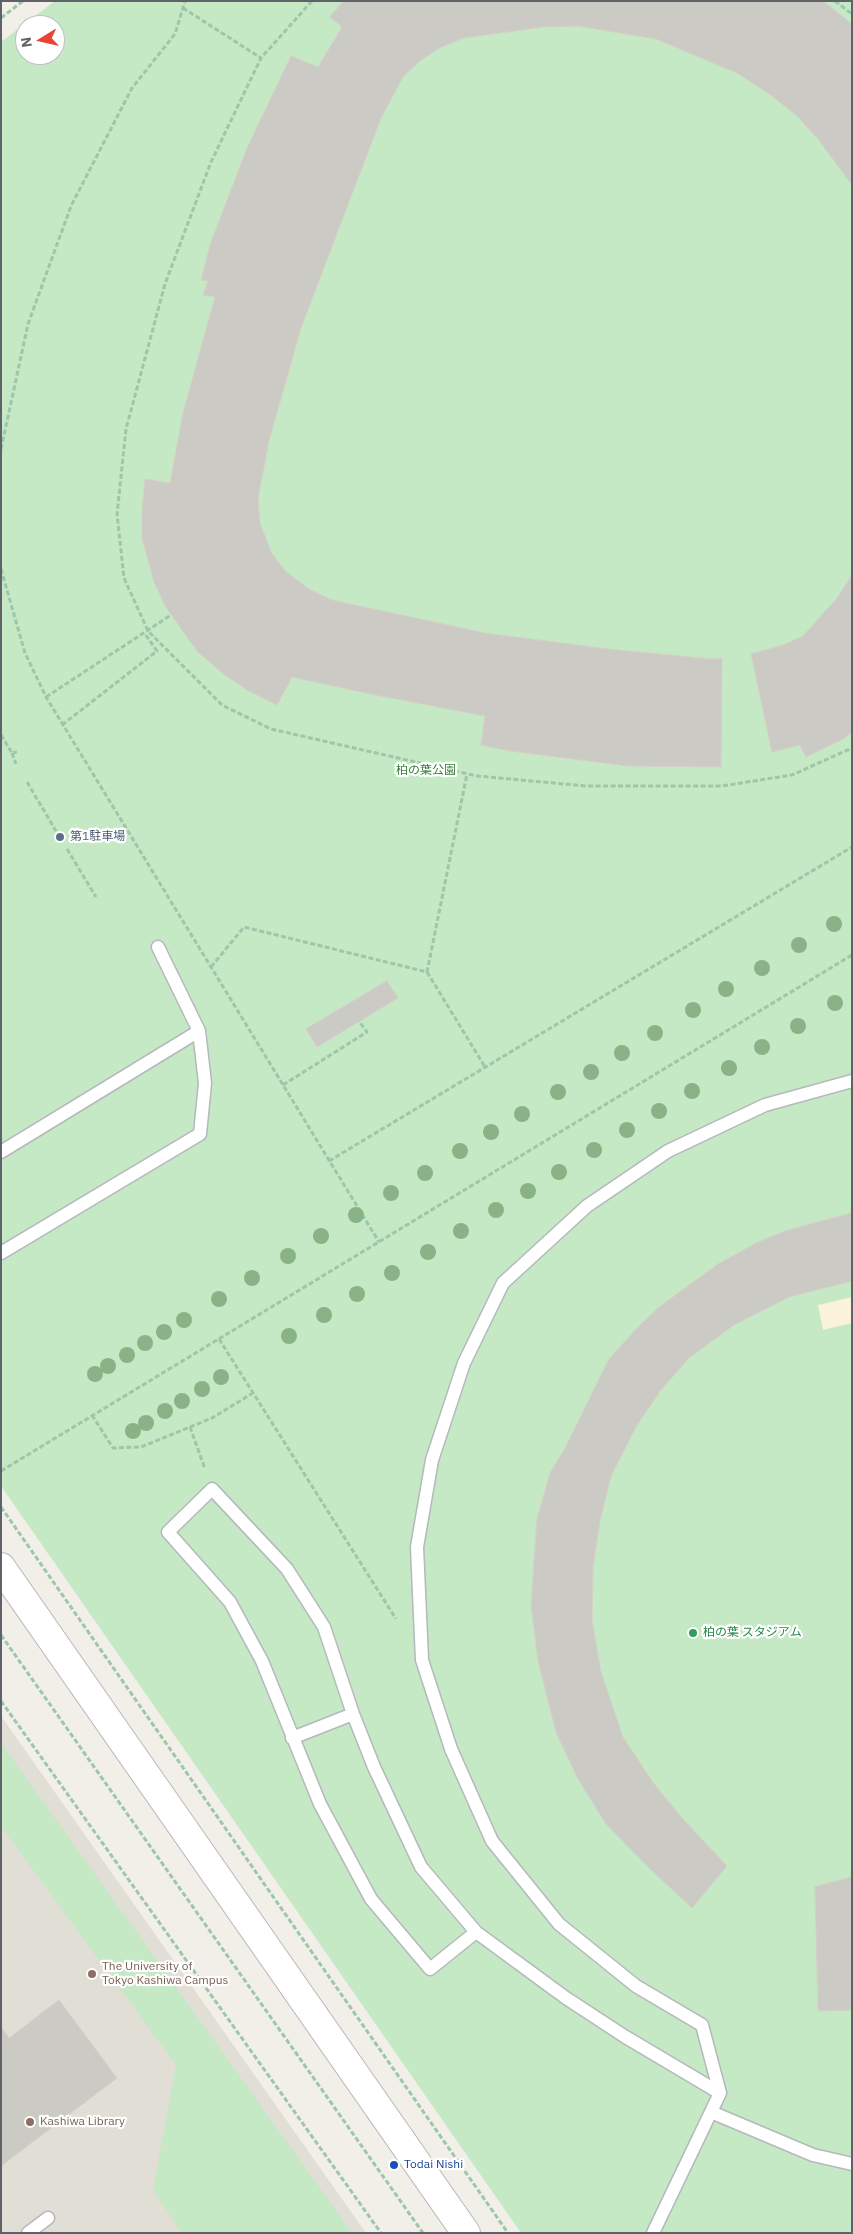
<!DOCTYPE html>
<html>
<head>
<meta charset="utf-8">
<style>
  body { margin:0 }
  #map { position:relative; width:853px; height:2234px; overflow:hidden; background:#f1efe8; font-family:"IBM Plex Sans",sans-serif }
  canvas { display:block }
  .frame { position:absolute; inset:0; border:2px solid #5f6368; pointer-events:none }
  .north { position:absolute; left:15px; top:15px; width:50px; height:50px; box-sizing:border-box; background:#fff; border:1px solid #bfc1c3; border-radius:50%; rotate:261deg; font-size:14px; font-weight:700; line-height:20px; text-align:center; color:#5f6368 }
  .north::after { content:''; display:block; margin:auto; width:18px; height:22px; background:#ea4335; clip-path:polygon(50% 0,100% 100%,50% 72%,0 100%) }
</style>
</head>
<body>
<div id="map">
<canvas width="853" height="2234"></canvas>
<div class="frame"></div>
<div class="north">N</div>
</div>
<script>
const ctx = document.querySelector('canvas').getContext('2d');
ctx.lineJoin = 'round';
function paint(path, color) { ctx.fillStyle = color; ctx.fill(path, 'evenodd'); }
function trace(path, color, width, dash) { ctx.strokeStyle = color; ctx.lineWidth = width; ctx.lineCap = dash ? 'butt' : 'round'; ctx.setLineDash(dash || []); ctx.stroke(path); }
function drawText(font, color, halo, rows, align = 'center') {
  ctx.font = font + ' "IBM Plex Sans","Noto Sans JP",sans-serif'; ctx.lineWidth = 4.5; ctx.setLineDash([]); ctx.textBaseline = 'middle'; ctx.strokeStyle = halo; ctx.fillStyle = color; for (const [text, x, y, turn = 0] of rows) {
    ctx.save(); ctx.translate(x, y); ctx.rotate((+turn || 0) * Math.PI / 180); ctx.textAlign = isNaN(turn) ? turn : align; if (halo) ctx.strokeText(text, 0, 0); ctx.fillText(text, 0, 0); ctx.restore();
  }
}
paint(new Path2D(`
  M1,1716L366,2233H1Z`), '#e1ded6');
paint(new Path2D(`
  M55,1H852V2233H521L1,1486V42ZM25,25H55V55H25Z
  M1,1743L352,2233H182L153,2190L176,2065L1,1826Z`), '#c5e8c5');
paint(new Path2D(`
  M852,1297V1323L823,1330L818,1305Z`), '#fbf3d9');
const building = new Path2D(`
  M344,1H823L852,24V185L818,139L796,115L772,96L737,73L656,39L578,26L543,27L464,38L439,48L420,61L403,77L381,118L301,328L269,441L258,498L260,523L271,552L285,571L309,589L332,600L485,633L608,649L712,659L722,658L721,767L628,766L510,751L481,745L485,716L370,694L292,677L277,705L247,690L222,673L197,651L165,606L154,582L142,538V511L145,479L170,483L183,413L215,297L203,295L208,281L201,280L210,245L247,148L291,56L318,67L342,27L330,17Z
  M852,575V732L843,739L806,757L800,745L772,752L751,654L783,645L803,636L837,598Z
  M387,981L398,998L317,1047L306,1029Z
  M852,1213V1281L789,1297L734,1325L689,1358L661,1390L637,1425L611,1476L600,1521L593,1566L592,1620L601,1672L623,1737L652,1781L683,1819L727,1866L692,1908L649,1868L606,1824L577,1777L556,1732L538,1661L531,1605L537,1519L550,1473L564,1450L609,1359L638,1327L659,1307L718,1264L756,1243L785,1231Z
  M852,1877V2010L818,2011L815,1887Z
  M59,2000L117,2078L1,2166V2027L9,2038Z`);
paint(building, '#cccac5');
trace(building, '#d6d1c6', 1);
const service = new Path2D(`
  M1,1152L199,1031
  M1,1253L200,1134L205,1083L199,1031L158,947
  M292,1738L353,1714
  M476,1932L430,1969L371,1899L320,1804L262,1661L230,1602L168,1532L212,1489L287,1569L324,1627L353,1714L374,1767L421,1867L476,1932L566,1998L624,2036L720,2093
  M711,2112L813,2155L852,2164
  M28,2233L48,2218
  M653,2233L720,2093L702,2025L636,1986L559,1924L492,1841L451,1749L422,1660L417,1547L432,1460L464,1363L503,1283L587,1206L668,1151L765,1105L852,1081`);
const tertiary = new Path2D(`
  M1,1567L466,2233`);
trace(service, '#b5b8bc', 15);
trace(tertiary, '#b5b8bc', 30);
trace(new Path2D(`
  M312,1L261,58L211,162L165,284L126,429L117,514L124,578L148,631L222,705L271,729L477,776L586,786H722L792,775L852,748
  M835,1L852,14
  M183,8L261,58
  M1,18L23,1
  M1,449L28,324L71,206L132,88L175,34L185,1
  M1,569L25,653L46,697L379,1242
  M46,697L171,615
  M62,725L157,651L145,634
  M1,735L12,753L17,752
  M12,753L16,764
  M27,782L56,831
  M67,849L96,897
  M211,967L244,927L427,972L467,774
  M427,972L485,1067
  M283,1085L367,1032L359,1021
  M329,1161L852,847
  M219,1339L396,1619
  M92,1415L113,1448L141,1447L212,1418L253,1393
  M190,1427L205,1469
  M1,1471L852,955
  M1,1507L508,2233
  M1,1635L423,2233
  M1,1701L381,2233`), '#9cc7a9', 3, [5, 2.5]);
trace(service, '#fff', 12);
trace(tertiary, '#fff', 28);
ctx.fillStyle = '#89b387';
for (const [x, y] of [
  [834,924],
  [799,945],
  [762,968],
  [726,989],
  [835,1003],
  [693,1010],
  [798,1026],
  [655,1033],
  [762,1047],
  [622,1053],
  [729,1068],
  [591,1072],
  [692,1091],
  [558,1092],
  [659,1111],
  [522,1114],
  [627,1130],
  [491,1132],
  [594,1150],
  [460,1151],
  [559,1172],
  [425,1173],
  [528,1191],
  [391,1193],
  [496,1210],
  [356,1215],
  [461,1231],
  [321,1236],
  [428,1252],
  [288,1256],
  [392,1273],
  [252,1278],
  [357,1294],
  [219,1299],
  [324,1315],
  [184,1320],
  [164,1332],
  [289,1336],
  [145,1343],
  [127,1355],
  [108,1366],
  [95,1374],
  [221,1377],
  [202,1389],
  [182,1401],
  [165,1411],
  [146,1423],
  [133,1431]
]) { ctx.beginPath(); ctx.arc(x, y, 8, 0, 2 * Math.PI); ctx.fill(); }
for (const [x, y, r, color] of [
  [60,837,5,"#5c6f8a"],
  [693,1633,5,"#2e9e5b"],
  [92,1974,5,"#8d6e63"],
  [30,2122,5,"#8d6e63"],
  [394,2165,5,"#1a4fb4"]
]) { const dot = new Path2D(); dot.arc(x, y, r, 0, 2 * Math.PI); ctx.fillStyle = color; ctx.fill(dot); trace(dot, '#fff', 2); }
drawText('12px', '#348238', '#fff', [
  ["柏の葉公園",426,771]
]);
drawText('12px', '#4e5e75', '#fff', [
  ["第1駐車場",70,837]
], 'left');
drawText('12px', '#27864d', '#fff', [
  ["柏の葉 スタジアム",703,1633]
], 'left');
drawText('12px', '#785e54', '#fff', [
  ["The University of",102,1967],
  ["Tokyo Kashiwa Campus",102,1981],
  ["Kashiwa Library",40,2122]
], 'left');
drawText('12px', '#164399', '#fff', [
  ["Todai Nishi",404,2165]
], 'left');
</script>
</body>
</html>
